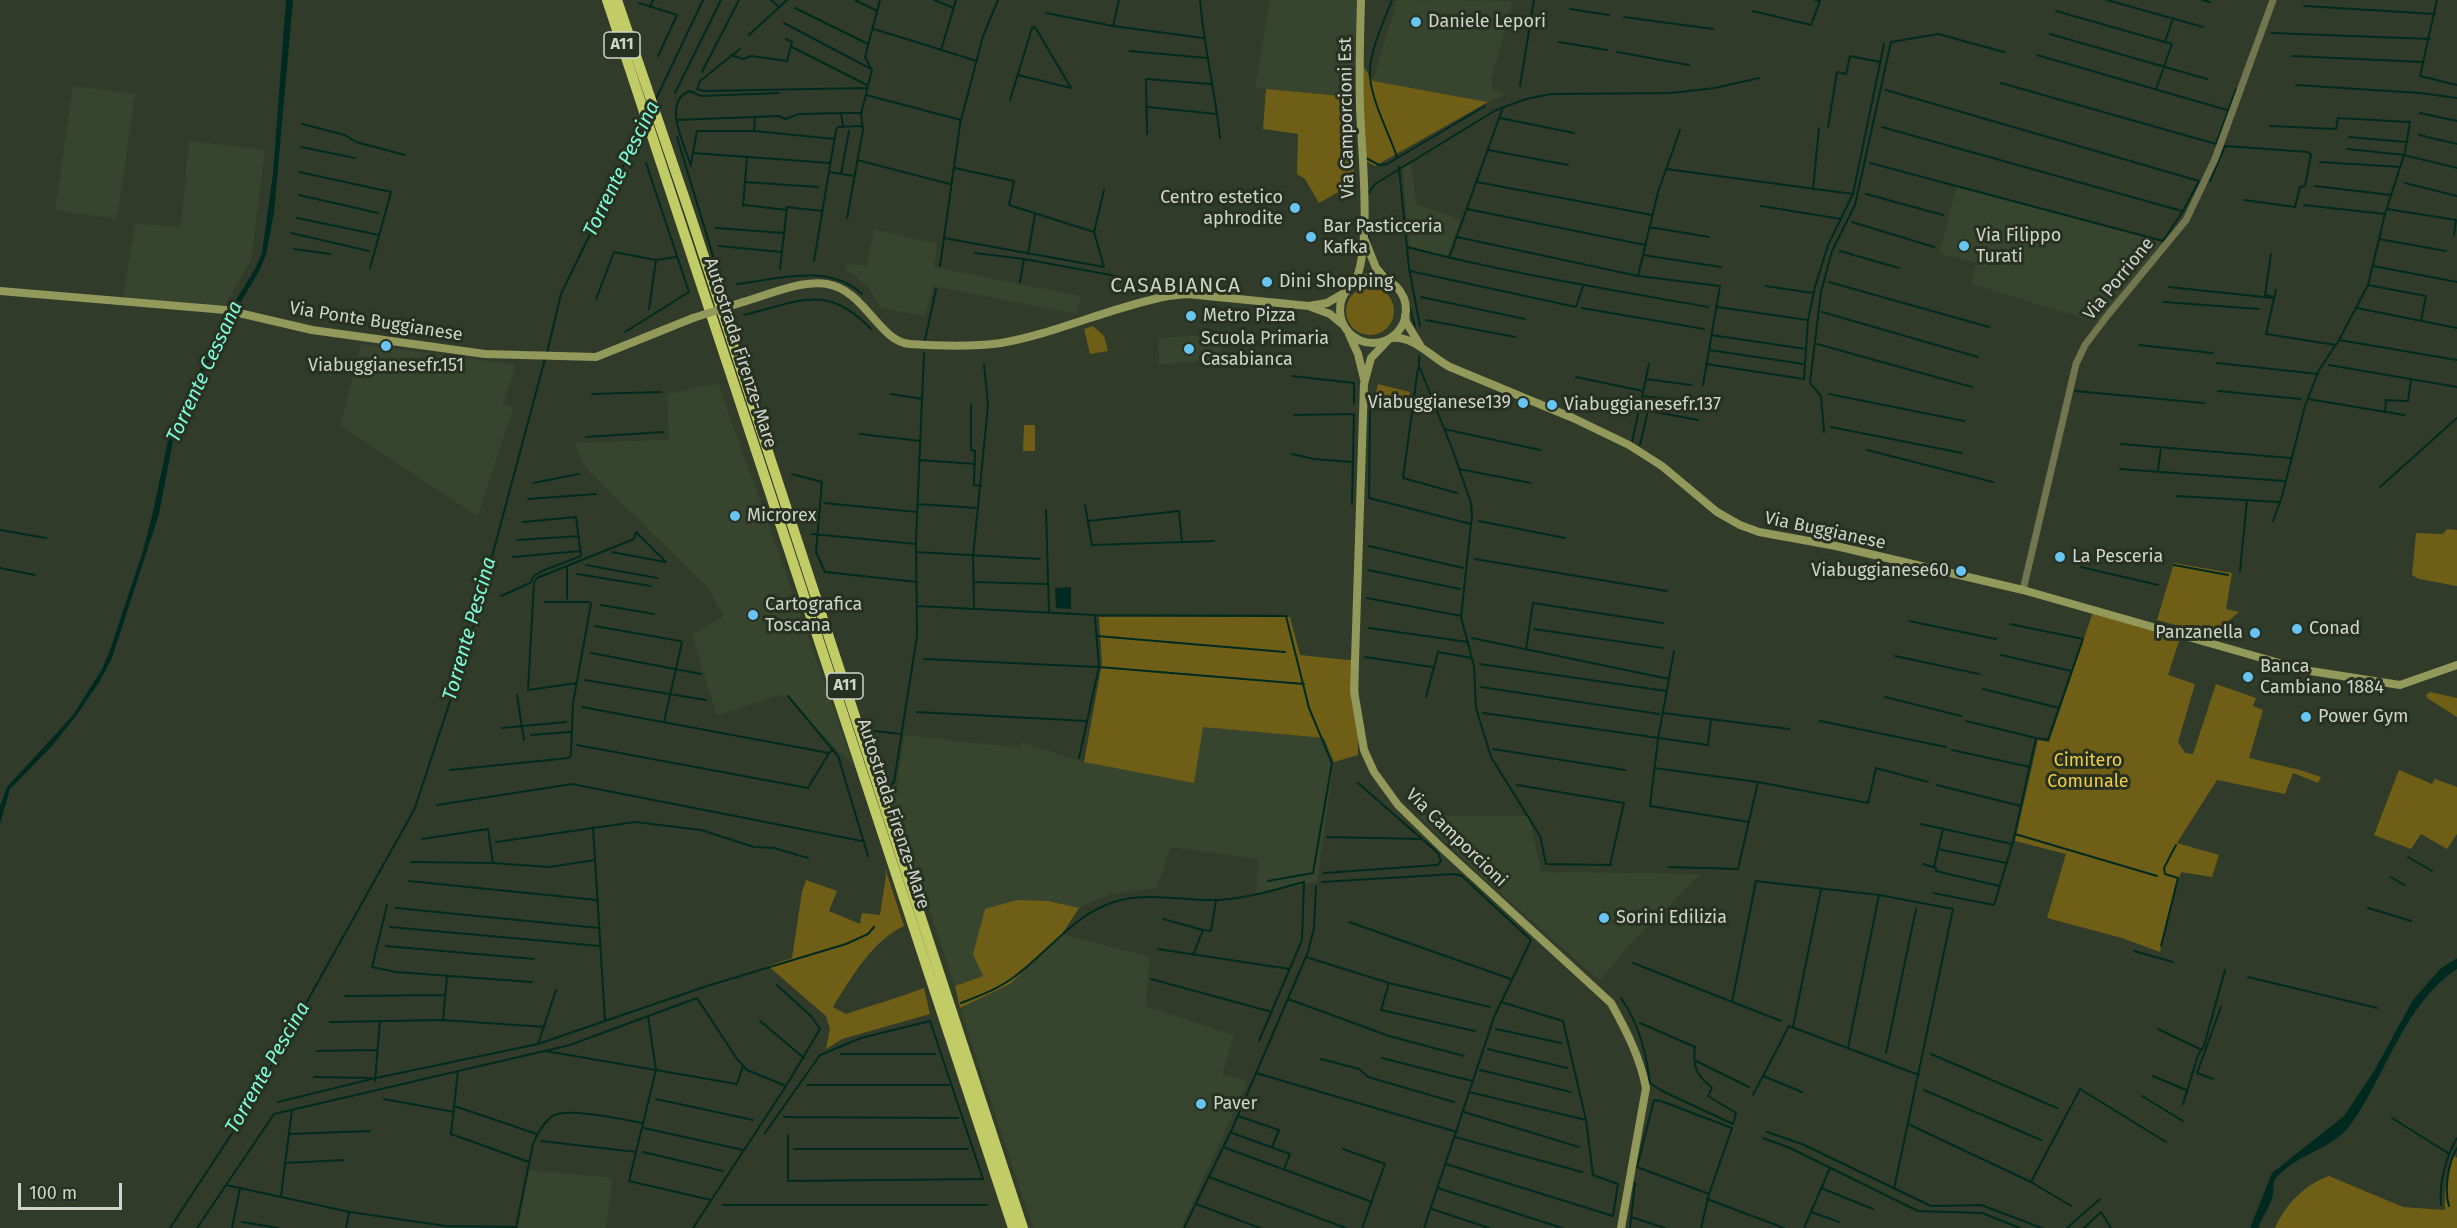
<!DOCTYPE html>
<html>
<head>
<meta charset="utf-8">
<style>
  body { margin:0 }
  #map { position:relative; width:2457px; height:1228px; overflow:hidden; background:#313b2a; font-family:"Fira Sans",sans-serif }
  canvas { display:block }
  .scale { position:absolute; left:18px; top:1183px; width:104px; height:27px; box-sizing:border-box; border:3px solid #cfd5cb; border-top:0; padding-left:8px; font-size:18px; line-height:21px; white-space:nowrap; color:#cfd5cb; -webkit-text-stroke:4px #273021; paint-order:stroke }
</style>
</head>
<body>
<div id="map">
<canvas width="2457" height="1228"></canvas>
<div class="scale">100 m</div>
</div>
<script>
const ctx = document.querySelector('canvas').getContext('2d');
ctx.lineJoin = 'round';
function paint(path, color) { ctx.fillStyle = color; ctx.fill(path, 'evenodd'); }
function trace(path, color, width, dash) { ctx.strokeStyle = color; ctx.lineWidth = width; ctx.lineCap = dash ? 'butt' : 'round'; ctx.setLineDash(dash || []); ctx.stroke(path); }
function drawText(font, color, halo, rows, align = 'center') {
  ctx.font = font + ' "Fira Sans",sans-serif'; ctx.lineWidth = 6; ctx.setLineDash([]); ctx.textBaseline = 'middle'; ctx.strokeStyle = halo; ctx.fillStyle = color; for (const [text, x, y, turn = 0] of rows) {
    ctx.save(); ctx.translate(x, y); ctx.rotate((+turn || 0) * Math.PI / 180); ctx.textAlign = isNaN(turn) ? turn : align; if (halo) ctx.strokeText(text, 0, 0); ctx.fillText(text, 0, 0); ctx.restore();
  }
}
paint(new Path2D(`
  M1270,0H1357L1353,97L1255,88Z
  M1397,0L1513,1L1492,78V89L1508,94L1488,102L1373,81Z
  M73,86L135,94L117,219L55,210Z
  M189,141L265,150L251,260L224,306L123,297L135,224L181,227Z
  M1411,161L1416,204L1461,220L1447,257L1409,246L1403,167Z
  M1957,186L2163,242L2099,323L1972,284L1976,263L1939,253Z
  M874,229L937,244L934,267L1080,296L1078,314L933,286L925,316L881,308L868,287L846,269V264L867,266Z
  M1221,334V359L1159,365L1158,338Z
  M361,344L516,365L503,404L513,408L478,516L340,426Z
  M718,383L771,532L854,767L783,694L717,716L692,635L724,616L707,587L584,466L575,443L669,440L667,394Z
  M1202,726L1324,738L1334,762L1317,882L1256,894L1258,859L1171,847L1157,888L1110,894L1079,908L1048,901L983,976L955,986L889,790L896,788L905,735L1019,748L1022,743L1084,762L1193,782Z
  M1418,815L1529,816L1541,872L1701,874L1623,952L1600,981L1481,876Z
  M1062,934L1150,957L1145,1006L1234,1035L1222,1074L1248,1081L1181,1228H1033L960,1008L1010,984Z
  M529,1170L612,1178L606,1228H518Z`), '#37452e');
paint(new Path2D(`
  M1363,66L1373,81L1488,102L1375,166L1364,160Z
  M1266,89L1353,97L1354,183L1319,203L1305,179L1297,174L1298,134L1263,129Z
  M1346 311a24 24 0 1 1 48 0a24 24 0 1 1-48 0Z
  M1093,326L1104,336L1108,351L1090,354L1084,329Z
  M1378,384L1410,392L1406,408L1374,401Z
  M1024,425H1035V451H1023Z
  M2447,529L2457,530V586L2419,579L2412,575L2416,533L2443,534Z
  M2174,563L2232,573L2226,609L2239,612L2212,635L2157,620Z
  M2093,612L2180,638L2168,675L2195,684L2178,742L2185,753L2193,754L2216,684L2256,698L2253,706L2263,710L2249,758L2300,770L2321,777L2318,783L2293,773L2285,794L2217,780L2177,843L2219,855L2212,877L2181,872L2170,907L2160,952L2122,938L2047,918L2066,854L2015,841L2038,740L2049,742Z
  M1099,617H1290L1300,655L1348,660L1359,658L1358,755L1334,762L1324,738L1203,727L1194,783L1084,762L1102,663Z
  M2430,692L2457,698V717L2427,698L2426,695Z
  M2399,770L2432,784L2435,779L2457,787V834L2447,849L2421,834L2411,849L2374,835Z
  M885,868L904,926C872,941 851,978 833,1007L846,1014C872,1005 898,998 924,988L930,1014L842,1039L826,1049L830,1029L826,1016L768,966L792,958L802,892L806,880L837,891L829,911L860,924L862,913L880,915L886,876Z
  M1017,900L1048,901L1079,908L1062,934L1010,984L960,1008L955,986L983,976L973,954L985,909Z
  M2453,1155L2457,1158V1228H2275C2286,1204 2304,1185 2329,1176L2403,1207L2445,1210C2444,1191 2447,1173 2453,1155Z`), '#6f5e15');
paint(new Path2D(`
  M286,0H293L274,213L266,255L258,273L226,327L174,436L159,514L112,658L100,681L76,716L52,746L10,789L0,824V806L7,787L73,715L102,669L110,650L142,554L153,512L169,436L221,325L256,267L262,253L273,174Z
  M1071,587V609L1056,608L1055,588Z
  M2457,958V969C2403,1005 2387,1074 2351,1124C2335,1147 2303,1153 2283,1171C2269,1182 2276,1187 2272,1199C2268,1209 2262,1218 2258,1228H2250L2272,1173L2344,1116L2374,1071L2413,1000L2440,969Z`), '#002a20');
trace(new Path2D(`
  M771,0L779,7
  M855,0L877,11
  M934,0L954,8
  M1200,0C1204,47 1215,91 1220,138
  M1392,0C1384,21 1368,54 1370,77C1372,102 1389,133 1397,157
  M2107,0L2203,27
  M2202,0L2210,2
  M2437,0L2420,76L2457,85
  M639,3L677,15L658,56
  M2304,6L2435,14
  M650,7L653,0
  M795,8L868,44
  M1570,9L1609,15
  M1753,11L1811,25L1820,1L1815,0
  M2056,11L2172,44L2156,89
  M1046,13L1113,26L1203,38
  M1624,17L1713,29
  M784,23L871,69
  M1113,26L1119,0
  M874,29L977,61
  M2272,33L2430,39
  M2050,34L2207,79
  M749,35L787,0
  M1559,42L1607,50
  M2165,42L2173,18
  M792,47L867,85
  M740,49L700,81L697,89L704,91L867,88
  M941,50L956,0
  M1130,51L1207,58
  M1617,52L1689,65
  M731,55L743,59L751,56L787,61L792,42L786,39
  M2037,55L2227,110
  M2292,56L2423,62
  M702,72L739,0
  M1018,75L1071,88
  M2001,83L2216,144L2236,89
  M2296,85L2420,93L2457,98
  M1520,86L1534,0
  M675,93L721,0
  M866,95L961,120
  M1010,100L1032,28L1035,27L1071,88
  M655,101L703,0
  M1148,107L1216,114
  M2420,113L2457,121
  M1500,118L1574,133
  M677,120L779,116L785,119L799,114L841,113
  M302,124L345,135L356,142L405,155
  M843,126L841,113H862
  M2270,126L2336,129L2338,118L2410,122L2405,152L2385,214L2368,285L2339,340L2319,370L2305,406L2282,496L2273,521
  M1828,127L1837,72L1846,74L1850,56L1880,62
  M1882,127L2182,211
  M754,131L755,117
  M1147,134L1146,79L1211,84
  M2419,135L2457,144
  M677,137L726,299
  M2349,137L2406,142
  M301,147L355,158
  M2348,149L2404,155L2457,168
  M1488,150L1568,165
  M693,153L830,163
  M1366,158L1379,165L1387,164L1485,106
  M857,160L950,184
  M2320,162L2400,167
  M691,163L697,131H754L835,139
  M1870,163L2163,241L2183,211L2199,181L1886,90
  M691,166C685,146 661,101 690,91L701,96L779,93
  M1399,167L1409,268L1420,326
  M955,168L1014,181L1009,205L1094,232
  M1666,169L1853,194
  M299,172L391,192L370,268
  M829,172L854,176
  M841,174L849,131
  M2210,181L2225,146L2308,152L2311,155L2305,186L2300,187L2295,207L2244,200
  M745,182L818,187
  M1477,182L1652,215
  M2405,183L2457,196
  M2315,186L2391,195
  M1813,189L1819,128
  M1368,194L1375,184L1496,110L1526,99L1551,94L1671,93L1715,88L1759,78
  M1866,194L1943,215
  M299,195L378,213
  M745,205L787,210
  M2304,205L2385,214
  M743,206L747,157
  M1761,206L1841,219
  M1467,209L1645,245
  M2387,209L2456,220L2454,235
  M297,218L379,235
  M847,218L863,130L861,114L872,70L865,57L880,0
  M1852,222L1934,247
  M1649,227L1709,237
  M716,228L784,233
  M1367,229L1370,244
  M291,233L369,251
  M1457,237L1638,276L1720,286L1703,385
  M944,238L1104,267L1094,232L1104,190
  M2379,239L2446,251
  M719,246L782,252
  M1407,247C1506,273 1607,289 1708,307
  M294,249L330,254
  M1840,251L1899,268
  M975,253L1024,259L1116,276
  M1028,254L1035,215
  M2271,254L2265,295L2274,297
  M1643,255L1721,267
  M1449,258L1503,107
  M814,261L836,130L838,127L862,126
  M940,266L960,124L983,36L998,0
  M2373,266L2457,282
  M780,269L787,207L822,211
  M1383,270L1405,292L1415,326
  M1410,271L1576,307L1583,286
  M1638,276L1658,192L1680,130
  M1020,282L1024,259
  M1829,282L1989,327
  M737,284C778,279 829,263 862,294
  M2368,285L2426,296L2421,321
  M1765,286L1813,293
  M2169,287L2273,298
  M2276,290L2266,334L2336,345
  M1421,297L1525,319
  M596,299L614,252L656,260L676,257
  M2164,302L2259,309
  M1718,307L1807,320
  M1582,308L1704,329
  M2357,308L2457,328
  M649,309L656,260
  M1822,312L1978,357
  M744,315C799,302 826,282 871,329
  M1426,320L1515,337
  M625,332L689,292L646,163
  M1711,335L1806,349
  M925,340L936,289
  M2339,340L2457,360
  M1817,344L1972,387
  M2139,345L2213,353
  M1709,350L1804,364
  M547,353L561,294L643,125
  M1419,356V366L1453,451L1471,503L1472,515L1461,617L1474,666L1476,708L1491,757L1540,836L1546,864L1611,865
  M2217,363L2318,374
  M1706,364L1804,379L1808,320L1815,287L1828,245L1853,194L1884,44
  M2329,365L2457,387
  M1418,368L1403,478L1457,493
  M1292,376L1354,383V404
  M1576,377L1643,391
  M1646,379L1691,385
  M2075,391L2204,403
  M2218,391L2301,399
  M592,394L661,392
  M891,394L923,399
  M1829,394L1964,421
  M1643,396L1688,401
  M2308,399L2404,415
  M971,405V450L975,451L974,485L981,486
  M1370,408L1369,498L1471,524
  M1639,409L1698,420
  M2385,411L2386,400L2408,401L2411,379
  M1294,415L1354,414
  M1831,427L1962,453
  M1444,429L1540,450
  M1824,432L1821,396L1810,383L1821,292L1832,251L1855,205L1891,42L1938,34L2004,52
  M860,434L920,441
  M586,437L663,432
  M1632,442L1649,364
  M2121,444L2291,458
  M1640,445L1648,410
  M1867,450L1993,482
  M1292,454L1314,459L1351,462
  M919,460L975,464
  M1459,469L1531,483
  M2120,469L2285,481
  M2158,471L2161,447
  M792,474L822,482L816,552L825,572L917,582
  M533,483L579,474
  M2380,487L2457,418
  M2177,496L2279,502
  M528,499L596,494
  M824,503L917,512
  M917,504L976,508
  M1352,504L1354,414
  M1085,505L1092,545L1214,541
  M1046,510L1049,612
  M1088,521L1179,511L1182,542
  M1479,521L1565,538
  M0,530L46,538
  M812,534L916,544
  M517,540L579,536
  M1369,546L1463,568
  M612,552L665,562
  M917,552L1040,559
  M513,557L580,551
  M1475,559L1667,591
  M586,565L657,578
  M2174,565L2228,575
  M567,566V599
  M2081,567L2158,585
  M0,568L35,575
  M1368,570L1460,589
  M2240,571L2247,500
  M577,574L651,586
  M973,582L1048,584
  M501,596L530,583L534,576L542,571L581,556L576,517L523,522
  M1367,598L1461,616
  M601,605L654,614
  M917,606L1095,615L1286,616L1309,708L1332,763L1313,873L1268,881
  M974,609L973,557L988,405L984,364
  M1909,621L1996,639
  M595,626L680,641
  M1369,628L1468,642
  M1534,629L1663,648
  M1097,636L1285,652
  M1472,638L1669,679
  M1526,649L1533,603L1663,623
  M1674,651L1658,739L1650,806L1749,822
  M591,653L701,674
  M2001,655L2071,671
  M1895,656L1979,674
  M1365,657L1432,667
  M924,659L1099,667L1304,684
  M1480,664L1666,691
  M585,680L706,700
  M577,683L528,690L534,582L537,578L634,539L636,532L666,562
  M1481,687L1659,714
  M1983,689L2059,708
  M517,695L524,740
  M788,696L838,756L868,856
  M1426,697L1438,652L1472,658
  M1885,697L1961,716
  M582,707L829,753
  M917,712L1087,721
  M1483,713L1708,745L1711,719
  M1663,713L1789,729
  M1820,721L1946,747
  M1966,721L2036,738
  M664,722L682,642
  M502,728L566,722
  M874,731L901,734
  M531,735L571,732
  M577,745L808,788L829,753L833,749
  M1493,749L1625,770
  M1952,750L2030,767
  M1079,758L1099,667L1095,616
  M1654,768L1758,782L1868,803L1876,768L1928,782
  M450,770L569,758L571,755L573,703L591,604L589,602H545
  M1517,785L1624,803L1610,865
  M1937,785L2021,806
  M887,789L894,782L917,636L916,540L924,353
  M437,805L572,784L862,841
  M1921,824L2012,844
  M593,827L605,1021
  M2015,834L2157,876
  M1327,837L1420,839
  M422,839L488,829L493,863
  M496,842L635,822L701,830L754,847L774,848L808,858
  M1938,849L2006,863
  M2408,857L2432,871
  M411,862L493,863L549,867L595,860
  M1923,864L1936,868V871L1999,886
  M1669,867L1738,869L1758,782
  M1934,867L1943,829
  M1324,873L1437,865L1441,861L1438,853L1358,783
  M2391,877L2404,885
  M409,881L597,900
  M1322,882L1455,874L1462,876L1531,940L1494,1017L1424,1228
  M1933,893L1994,905L2013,842L2036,738L2048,740L2083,639L2010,624
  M387,905L372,967L396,972L532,982
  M396,908L599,928
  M2368,908L2411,921
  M1163,919L1203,930
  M1349,922L1511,979
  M390,927L600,946
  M386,946L534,959
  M2161,946L2178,878L2165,874L2164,868L2176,845
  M1158,949L1289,969
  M2134,951L2173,962
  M1193,955L1203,930L1211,931L1216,901
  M1306,957L1389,983L1490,1007
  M1633,963L1781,1021
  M2248,977L2377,1008
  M1151,979L1272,1012
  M1389,983L1381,1010L1475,1031
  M345,996L445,995
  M1621,998C1639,1024 1646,1052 1650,1083L1662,1091L1733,1124L1736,1113L1708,1096L1712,1088C1697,1075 1692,1067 1695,1047L1640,1023
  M1288,999L1389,1036L1464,1056
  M1732,1002L1756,881L1879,895L1953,909L1894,1189
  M961,1003C979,996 998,989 1014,977C1049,952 1074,913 1117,901C1150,892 1185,901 1218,900C1248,898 1275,890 1304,882L1302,940L1259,1041
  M648,1016L656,1070L629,1181L711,1200
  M443,1020L447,976
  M760,1021L804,1058
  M330,1022L443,1020L545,1027
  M1793,1027L1821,889
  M1496,1029L1561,1043
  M2158,1029L2202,1050
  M538,1044L556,990
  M1848,1048L1879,895
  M1488,1049L1567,1068
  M317,1051L378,1050
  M545,1051L737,1084L743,1066
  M1886,1053L1916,909
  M841,1054H935
  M1931,1054L2057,1108
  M1382,1058L1472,1081
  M1321,1059L1359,1069L1368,1077L1454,1102
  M1696,1061L1749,1087
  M1480,1070L1571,1092
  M458,1071L451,1134L529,1162
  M1256,1073L1457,1132
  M1763,1076L1802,1092
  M2153,1076L2186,1090
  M314,1077L372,1078
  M2213,1079L2197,1073L2221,1007
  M375,1081L380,1021
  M807,1085H949
  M1924,1090L2041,1140
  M1469,1092L1586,1120
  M1753,1095L1789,1026L1919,1075
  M2142,1096L2183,1121
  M384,1099L454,1112
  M656,1099L753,1120
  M278,1102L376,1078L538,1044L707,986L846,944L868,934L874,927
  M2183,1104L2198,1055L2204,1046L2225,970
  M454,1106L537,1134
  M1464,1112L1579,1147
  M1238,1116L1279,1130L1272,1147
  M784,1117L958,1118
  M2392,1118L2448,1153
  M1908,1124L2031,1182L2071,1206
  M644,1128L743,1150
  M1767,1132L1802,1144L1931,1206L1981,1205L2042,1228
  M765,1133L820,1055L861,1038L930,1021L983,1179L788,1181V1135
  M1232,1133L1290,1154L1284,1169
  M289,1134L370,1131
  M1455,1137L1582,1172
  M1763,1138L1790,1148L1918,1211L1982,1213L2020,1228
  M541,1141L636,1152
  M1223,1147L1372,1202
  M794,1149H968
  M1343,1149L1385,1164L1362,1228
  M643,1152L723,1171
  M285,1163L344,1160
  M1446,1164L1613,1216L1618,1184L1593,1175L1586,1120L1563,1021L1501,1002
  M1209,1177L1346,1228
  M2031,1182L2080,1089L2166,1142
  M226,1185L350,1212L446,1226L516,1227
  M1438,1188L1562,1228
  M1821,1188L1873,1209
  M281,1196L292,1110
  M1707,1199L1784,1228
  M1196,1204L1260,1228
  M723,1205H987
  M2441,1205C2439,1182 2446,1157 2457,1138
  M2449,1206C2444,1190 2448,1163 2457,1148
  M1432,1209L1489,1228
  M1811,1212L1839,1222
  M1631,1217L1665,1228
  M242,1222L278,1228
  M1630,1227L1635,1183
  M170,1228L242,1118L415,808L468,646L545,359
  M197,1228L274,1114L570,1045L697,998L737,1059L747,1070L786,1086
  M232,1228L240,1188
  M346,1228L349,1213
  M516,1228L533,1144C537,1134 543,1124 551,1117C565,1106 625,1120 643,1123
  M693,1228L786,1086L820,1029L811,1016L777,985
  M1184,1228L1232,1129L1308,952L1314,928L1316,886
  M1701,1228L1709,1194L1732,1128L1661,1101L1654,1100L1637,1167L1709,1194
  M1804,1228L1830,1168
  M2067,1228L2100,1199
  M2084,1228L2101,1212L2111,1228`), '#002a20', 2);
trace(new Path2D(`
  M2023,590L2076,364L2085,345L2107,316L2186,220L2215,159L2273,0`), '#71764f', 7);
trace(new Path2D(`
  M1365,240L1376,268L1386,279
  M1340 310a33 33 0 1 1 66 0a33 33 0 1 1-66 0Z
  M1354,284C1373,248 1361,149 1360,106C1359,71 1360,35 1361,0
  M0,291L226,310L312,330L485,354L596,357L693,318
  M743,302C768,295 800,280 827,284C865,290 879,342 910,344C939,346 972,347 1001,343C1058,333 1111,307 1168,296L1187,294L1309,306L1327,303L1346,292
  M1311,307L1330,314L1342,324
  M1405,316L1406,322L1420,345
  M1349,334L1358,354L1364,379
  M1391,338C1413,335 1431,357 1450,367L1573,418L1629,445L1662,466L1717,512L1740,525L1759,532L1836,546L2023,590L2304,670L2400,685L2457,665
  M1389,339L1371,358L1364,384L1354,691L1364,750L1374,772L1398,805L1442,848L1611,1003C1626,1030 1640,1057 1646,1088L1621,1228`), '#92995a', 8);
trace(new Path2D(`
  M607,0L1013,1228
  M617,0L691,217L1023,1228`), '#c1cc67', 10);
trace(new Path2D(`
  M693,318L743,302`), '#92995a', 8);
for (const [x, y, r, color] of [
  [1416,22,6,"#68c4f0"],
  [1295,208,6,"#68c4f0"],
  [1311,237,6,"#68c4f0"],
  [1964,246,6,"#68c4f0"],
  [1267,282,6,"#68c4f0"],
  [1191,316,6,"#68c4f0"],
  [386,346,6,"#68c4f0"],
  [1189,349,6,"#68c4f0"],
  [1523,403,6,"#68c4f0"],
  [1552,405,6,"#68c4f0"],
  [735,516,6,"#68c4f0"],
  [2060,557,6,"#68c4f0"],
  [1961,571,6,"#68c4f0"],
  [753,615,6,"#68c4f0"],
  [2297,629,6,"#68c4f0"],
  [2255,633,6,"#68c4f0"],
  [2248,677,6,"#68c4f0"],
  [2306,717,6,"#68c4f0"],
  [1604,918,6,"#68c4f0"],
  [1201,1104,6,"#68c4f0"]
]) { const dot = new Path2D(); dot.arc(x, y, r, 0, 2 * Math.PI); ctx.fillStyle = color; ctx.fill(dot); trace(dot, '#273021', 2); }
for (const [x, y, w] of [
  [622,45,36],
  [845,686,36]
]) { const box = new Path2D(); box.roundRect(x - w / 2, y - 13, w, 26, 4.5); ctx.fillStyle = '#273021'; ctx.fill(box); trace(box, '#cfd5cb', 1.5); }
drawText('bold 16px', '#cfd5cb', null, [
  ["A11",622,45],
  ["A11",845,686]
]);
drawText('18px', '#cfd5cb', '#273021', [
  ["Daniele Lepori",1428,22],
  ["Centro estetico",1283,198,"right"],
  ["aphrodite",1283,219,"right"],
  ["Bar Pasticceria",1323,227],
  ["Kafka",1323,248],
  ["Via Filippo",1976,236],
  ["Turati",1976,257],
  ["Dini Shopping",1279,282],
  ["Metro Pizza",1203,316],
  ["Scuola Primaria",1201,339],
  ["Casabianca",1201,360],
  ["Viabuggianesefr.151",386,366,"center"],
  ["Viabuggianese139",1511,403,"right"],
  ["Viabuggianesefr.137",1564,405],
  ["Microrex",747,516],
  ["La Pesceria",2072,557],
  ["Viabuggianese60",1949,571,"right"],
  ["Cartografica",765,605],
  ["Toscana",765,626],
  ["Conad",2309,629],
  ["Panzanella",2243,633,"right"],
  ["Banca",2260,667],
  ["Cambiano 1884",2260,688],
  ["Power Gym",2318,717],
  ["Sorini Edilizia",1616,918],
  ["Paver",1213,1104]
], 'left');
drawText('18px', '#cfd5cb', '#273021', [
  ["Via Camporcioni Est",1347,118,-91],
  ["Via Porrione",2119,279,-51],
  ["Via Ponte Buggianese",376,322,9],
  ["Autostrada Firenze-Mare",740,353,72],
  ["Via Buggianese",1825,531,12],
  ["Autostrada Firenze-Mare",893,814,72],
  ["Via Camporcioni",1456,838,44]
]);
drawText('18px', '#f1ce41', '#273021', [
  ["Cimitero",2088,761],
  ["Comunale",2088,782]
]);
drawText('italic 20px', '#7dfcd8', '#273021', [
  ["Torrente Pescina",622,169,-64],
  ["Torrente Cessana",205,372,-65],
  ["Torrente Pescina",470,629,-74],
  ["Torrente Pescina",268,1068,-60]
]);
ctx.letterSpacing = '1.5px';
drawText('21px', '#cad6c2', '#273021', [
  ["CASABIANCA",1176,286]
]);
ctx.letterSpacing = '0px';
</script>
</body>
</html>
